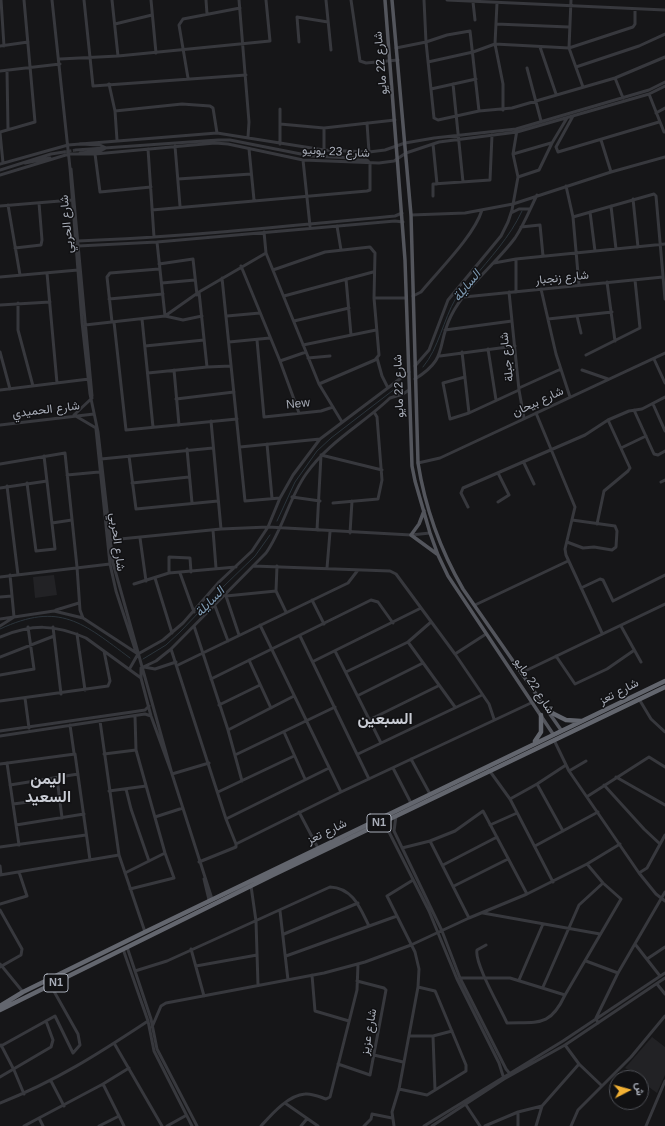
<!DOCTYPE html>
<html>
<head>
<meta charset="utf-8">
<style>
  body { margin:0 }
  #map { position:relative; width:665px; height:1126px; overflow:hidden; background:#161618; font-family:Arial,Vazirmatn,sans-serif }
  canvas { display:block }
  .north { position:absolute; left:609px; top:1070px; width:40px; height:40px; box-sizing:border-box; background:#111113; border:1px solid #4d4f55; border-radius:50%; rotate:84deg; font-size:11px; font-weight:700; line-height:16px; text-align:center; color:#a8adb8 }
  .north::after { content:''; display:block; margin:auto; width:14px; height:18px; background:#f2b134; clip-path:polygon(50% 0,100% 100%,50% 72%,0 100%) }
</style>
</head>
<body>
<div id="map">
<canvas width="665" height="1126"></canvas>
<div class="north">ش</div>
</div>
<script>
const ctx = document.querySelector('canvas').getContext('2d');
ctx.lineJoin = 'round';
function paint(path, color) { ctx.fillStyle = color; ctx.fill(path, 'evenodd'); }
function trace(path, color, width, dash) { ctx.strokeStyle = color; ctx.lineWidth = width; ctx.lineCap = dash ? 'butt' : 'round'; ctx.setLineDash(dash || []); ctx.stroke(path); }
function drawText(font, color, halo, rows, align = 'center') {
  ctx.font = font + ' Arial,Vazirmatn,sans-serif'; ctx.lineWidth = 3; ctx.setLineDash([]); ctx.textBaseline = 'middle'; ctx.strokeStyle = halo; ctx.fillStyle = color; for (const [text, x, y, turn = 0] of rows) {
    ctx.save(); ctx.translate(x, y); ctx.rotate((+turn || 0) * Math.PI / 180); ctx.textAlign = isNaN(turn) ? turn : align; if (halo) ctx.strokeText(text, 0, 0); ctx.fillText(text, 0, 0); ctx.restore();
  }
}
paint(new Path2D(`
  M54,575L57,595L35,598L33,577Z
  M652,1037L665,1047V1075L657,1093L642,1082L641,1078L625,1068Z`), '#222225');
trace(new Path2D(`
  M423,367C439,348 443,320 456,298C460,291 467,286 472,280C490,258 510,237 522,211
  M277,521L295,482L317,451L331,438L396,388
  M0,629C60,601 83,623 130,658
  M143,659L166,645L180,632L224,586L255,556L270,535`), '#2c353c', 1);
trace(new Path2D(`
  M64,152L76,150`), '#333438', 3, [3, 1.5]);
trace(new Path2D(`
  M1,0L4,46
  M52,0L70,168L82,322L90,394L98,432L113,563L172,774L212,899
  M84,0L93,86L246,75
  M112,0L118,56
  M151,0L156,53
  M206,0L207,14
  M239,0L249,122L248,137
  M326,0L331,50
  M351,0L360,61L366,63L398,60
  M424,0L426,42L434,118L438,120L479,111L512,108L615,78L665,57
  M447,0L665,10
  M571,0L569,48L583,87
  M473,2L475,20
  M497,3L495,44L503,84V110
  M115,24L152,15
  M496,24L569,27
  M299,42L297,17L328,22
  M0,46L28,42
  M540,47L556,94
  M396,48L426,42L447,35L470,31L479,111
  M60,59L118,56L270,41L266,0
  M428,62L473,52L495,44L569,48L633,27L635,24V9
  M576,67L639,46L665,34
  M527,68L541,121
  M0,71L60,64
  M7,71L8,129
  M188,78L179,25L183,19L240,8
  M615,78L623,98
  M109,84L115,111L117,140
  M453,84L463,182
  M431,89L476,79
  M649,94L664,132H665
  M280,109V144
  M115,111L182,104L210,106L213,108L217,133
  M656,113L665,108
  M573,116L556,147L558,152L659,122
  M280,124L324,128L395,120
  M324,128V150
  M0,132L35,122L24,0
  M0,133L3,163
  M601,140L611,172
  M433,144L437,184
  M175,146L180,206
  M148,149L154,237
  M249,149L254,200
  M76,150L218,140H230L311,156L352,158L355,160H367L370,163V190L367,191L152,210
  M80,153L100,151L106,148L100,145L80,144
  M95,154L100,192L151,187
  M513,154L551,143
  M352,158L369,152L367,123
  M303,160L310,226
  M25,163L50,158
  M0,164L68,145L217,133L324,150L369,152L385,150L405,143L434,138L516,129L649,90L665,82
  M71,169L92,396
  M0,170L51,154L64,152
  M0,175L69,154H95L215,143L228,144L303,160L379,163L394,161L406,153L439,142L517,132L649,94L665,86
  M518,177L539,170L552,143L567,118
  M178,179L251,174
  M566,186L573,217L579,285
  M433,196V184L490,180L492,135
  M633,199L638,247
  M8,205L20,275
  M0,206L72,200
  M611,206L616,249
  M590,212L595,251
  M511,213L519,209H530
  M411,215L465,213L513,204L611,172L665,157
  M573,217L654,194L656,196L665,299
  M337,226L341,250
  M521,227L540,225L543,256
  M264,232L266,253L319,384L342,422
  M78,241C184,237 289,226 395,216L402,213
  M157,242L165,316
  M78,246L157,242L395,221L403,222
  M15,248L41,245L42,240L39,203
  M494,263L516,259L665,244
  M159,264L193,259L197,295
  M241,266L280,361L299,413
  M273,270L325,252L370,247L375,253L374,298L379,355L375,360L319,384
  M47,273L57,383
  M0,277L78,270
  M222,278L245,501L280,498
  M346,279L351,335
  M607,282L615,341
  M162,283L195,280
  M541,289L556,354L570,397
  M199,292L207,367
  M509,292L519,390L524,418
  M516,292V259
  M284,296L373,272
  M413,296L421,292C439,270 474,236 482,210
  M464,297L663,277
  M374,298H406
  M109,299L163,294
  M18,303V330L33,386
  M0,305L50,302
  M165,316L199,292L266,253
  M227,316L260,313
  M577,316L581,333
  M142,319L153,427
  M548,319L612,312
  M294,321L349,308
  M112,322L107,277L110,273L159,269
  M114,322L126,430L237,419
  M85,325L165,316L183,320L202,316
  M445,330L512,321
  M257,340L264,417L321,411L333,407
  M229,342L270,338
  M303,345L376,330
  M145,346L204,340
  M488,349L496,400
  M0,352L10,389
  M462,352L469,413
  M586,355L640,328L635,280
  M440,356L515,346
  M308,358L330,356
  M377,358L382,376L388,388
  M654,359L665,383
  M280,361L306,352
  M415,366L429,350L448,300L501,236L508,222L512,210L518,177L513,154L517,130
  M174,370L179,425
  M582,370L608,379
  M148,373L207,367L231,366
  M465,377L443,383L450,419L469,413L519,390
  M415,379C449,358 436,346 451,316C466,286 495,265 515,238C524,225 530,209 537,195
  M519,388L561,369
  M0,390L89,379
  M92,398L74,415L96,428
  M176,399L234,392
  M653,404L665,431
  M634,410L654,454L658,455L665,451
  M536,413L575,507L565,549L566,555L602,633
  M211,421L221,529
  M0,425L94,414
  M96,429L110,564L116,591L135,649
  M267,444L272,498
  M240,447L320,439
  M621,448L646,436
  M187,449L192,503
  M129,456L136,509L218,501
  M101,459L213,448
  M418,463L440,458L665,353
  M524,463L534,484
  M0,464L65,453L77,567L80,610L83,618
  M498,473L509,495L498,502
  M67,475L99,472
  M661,482L665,480
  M27,483L36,551L55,549L44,456
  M132,483L189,477
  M7,486L18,575
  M0,488L47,481
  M292,497L320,501
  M333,503L378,499L382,480L377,417L374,412
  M468,507L461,493L463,488L585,435L608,420L629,411L642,409L665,397
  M52,523L72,520
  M597,524L604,491L628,471L630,468L608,420
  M213,530L216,568
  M317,530L321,455L382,470
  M350,533L352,501
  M140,538L146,581
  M110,540L221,529L268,527L411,535L430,533
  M567,542L583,548L594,547L612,550L616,547L617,531L615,526L572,520
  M253,566L390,571L396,574L455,654L489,704L494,719
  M277,566L276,591L286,612
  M327,568L330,532
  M169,573V557L190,558L191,572
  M180,573L194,612
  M0,577L110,564
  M155,578L172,633
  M134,584L169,573L236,567
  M581,588L600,579L603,580L613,601L665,575
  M223,594L226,596L276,591
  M226,596L239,635
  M0,597L12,596
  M312,600L324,624
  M475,605L568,561
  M215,606L228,641
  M56,610L79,603
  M0,619L14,617L10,575
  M260,625L341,792
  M0,626L14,617L54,611L83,618L138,654
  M194,626L228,730L242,781
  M621,626L641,662
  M53,627L61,694
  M77,634L85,690
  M300,636L369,779
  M0,637C32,624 54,624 86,638L141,678
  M408,642L455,707
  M171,649L226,819L236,844L341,792L533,702
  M335,651L381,743
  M455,654L486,634
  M556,656L575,684L607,669L633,651
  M0,657L54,636
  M249,660L271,708
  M314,661L421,608
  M178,665L348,583L358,570
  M144,667L155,669L176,662
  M130,668L138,654L163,640L183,623L219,582L252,551L268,527L280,498L293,475L320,439L409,372
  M141,668L156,661L171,649L266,553C283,529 289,498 306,474C328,442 363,424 390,398L403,394L409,390
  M141,669V678L151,716L171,771
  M346,672L408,642L431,622
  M521,673L665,604
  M0,675L34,669L28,627
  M211,679L371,600L378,602L393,623
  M359,695L423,663
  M25,698L29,728
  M639,699L651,719L665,732
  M0,701L108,686L110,681L104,651
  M219,705L260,685
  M135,716L136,750
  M371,719L438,686
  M100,721L119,855L145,932
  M70,725L74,753
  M228,730L294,696
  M0,731L132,712L145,710L149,706
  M284,732L305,779
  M0,736L145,714L151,716
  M554,740L569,771L639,873L656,894L665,901
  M104,754L136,750L165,853L174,878L130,889
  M358,754L482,695
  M235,755L335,707
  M411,759L430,794
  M7,763L19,845
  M0,764L75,754L90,860
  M393,768L411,803
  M489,770L510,799L553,882
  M569,771L586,761
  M172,774L209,763
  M616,777L665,805
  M57,778L62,818
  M537,784L563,831
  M10,785L78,774
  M604,785L644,829L660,844
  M126,789L131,809L149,861
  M109,791L146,786
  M218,792L294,756
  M588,796L649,757L665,767
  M510,799L537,784L566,765
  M13,804L60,798
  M299,812L318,848
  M396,816L394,831L442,931L460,978L506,1069L511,1075
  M155,817L183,808
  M226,819L329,768
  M16,825L84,814
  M379,825L389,832L429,911L457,979L499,1063L504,1079
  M490,825L517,813
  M430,841L455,831L483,811L527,894
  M535,846L598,812
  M0,847L86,835
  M402,848L430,841L469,918
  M199,862L236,847V844
  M443,865L497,837
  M0,866L1,875
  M125,873L165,853
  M639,873L647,868L665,835
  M0,875L119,855
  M204,879L209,900
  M251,886L256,921L258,985
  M454,886L508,859
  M0,904L27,896L19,872
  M0,910L22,949L21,955L0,967
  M280,911L288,980
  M483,913L600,934
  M284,934L358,903
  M635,944L660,976
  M486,945L477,950C474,963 501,1009 507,1023C539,1022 550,1027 565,995L621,899L603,883L587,864
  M127,947L151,1019L157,1049L197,1126
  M123,949L148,1021L154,1051L192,1126
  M191,949L204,996
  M286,956L397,916
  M647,959L665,947
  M586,961L618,973
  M0,964L23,992
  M196,966L257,955
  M135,971L167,961L330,887C353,888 360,908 369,926
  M312,975L315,1011L349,1021
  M460,978H510L565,995
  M519,980L543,924
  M657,984L665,994
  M543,987L579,905L603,883
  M598,1023L596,1018L618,973L665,892
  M152,1027L161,1006L166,1003L324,973L365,962L411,945L469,918L527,894L587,864L620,844
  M409,1036H433L452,1031
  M433,1036L435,1090
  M114,1043L162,1126
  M1,1045L14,1070L24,1094
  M565,1045L579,1064L601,1085
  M1,1046L55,1016L73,1053L80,1045L78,1034L51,986
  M374,1055L403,1062
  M338,1064L370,1075L386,990L384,988L357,981
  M0,1077L51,1047L53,1040L46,1021
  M51,1081L64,1106
  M399,1089L427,1095L466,1071V1065L436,993L435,991L418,987
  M0,1103C56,1081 98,1054 148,1021
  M285,1103L318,1126
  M466,1105L480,1126
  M518,1112V1126
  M24,1126L39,1118
  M43,1126L39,1118L103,1084
  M99,1126L119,1116
  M124,1126L103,1084L129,1068
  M167,1126L185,1116
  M261,1126C271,1115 288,1095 305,1094C312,1093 320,1097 326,1099L330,1097L357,990L358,964
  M301,1126L306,1120
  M364,1126L371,1119L372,1114L392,1118
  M394,1126L392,1112L399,1089L418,987L419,969L415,952L387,896L413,880
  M424,1126L563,1041L665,973
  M432,1126L504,1079L565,1045L665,978
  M485,1126L518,1112L542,1106
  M536,1126L542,1106L579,1064
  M571,1126L578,1110L631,1057L665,1016
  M646,1126L665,1081`), '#37383d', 3);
trace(new Path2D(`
  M385,0L405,260L412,466L415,481L430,533L438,555L448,576L553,734
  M392,0L411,215L418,463C425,507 441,551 463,589L561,730
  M424,511L419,524L411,535L437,554`), '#53555c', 3.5);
trace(new Path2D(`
  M550,712L566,720L581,721
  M535,741L541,732V715
  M0,1006L23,992L145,932L665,681
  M0,1010L273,875L665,687`), '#63666e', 4.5);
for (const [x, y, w] of [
  [379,823,24],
  [56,983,24]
]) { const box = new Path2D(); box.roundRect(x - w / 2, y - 9, w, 18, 3); ctx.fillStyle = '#111113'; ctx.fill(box); trace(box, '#a8adb8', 1); }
drawText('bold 11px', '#a8adb8', null, [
  ["N1",379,823],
  ["N1",56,983]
]);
drawText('12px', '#a8adb8', '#111113', [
  ["شارع 22 مايو",381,63,-95],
  ["شارع 23 يونيو",336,152,3],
  ["شارع الحربي",67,224,-95],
  ["شارع زنجبار",562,278,-6],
  ["شارع جبلة",507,357,-97],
  ["شارع 22 مايو",399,386,-92],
  ["شارع بيحان",538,402,-25],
  ["New",298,404,-6],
  ["شارع الحميدي",46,410,-7],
  ["شارع الحربي",117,542,83],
  ["شارع 22 مايو",534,686,57],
  ["شارع تعز",619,692,-27],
  ["شارع تعز",327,832,-26],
  ["شارع عزيز",369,1032,-80]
]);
drawText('italic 13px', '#7f9bb3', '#111113', [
  ["السايلة",467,286,-51],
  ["السايلة",210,602,-46]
]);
drawText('bold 16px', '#c9ccd4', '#111113', [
  ["السبعين",385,720],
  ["اليمن",48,780],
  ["السعيد",48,798]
]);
</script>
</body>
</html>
